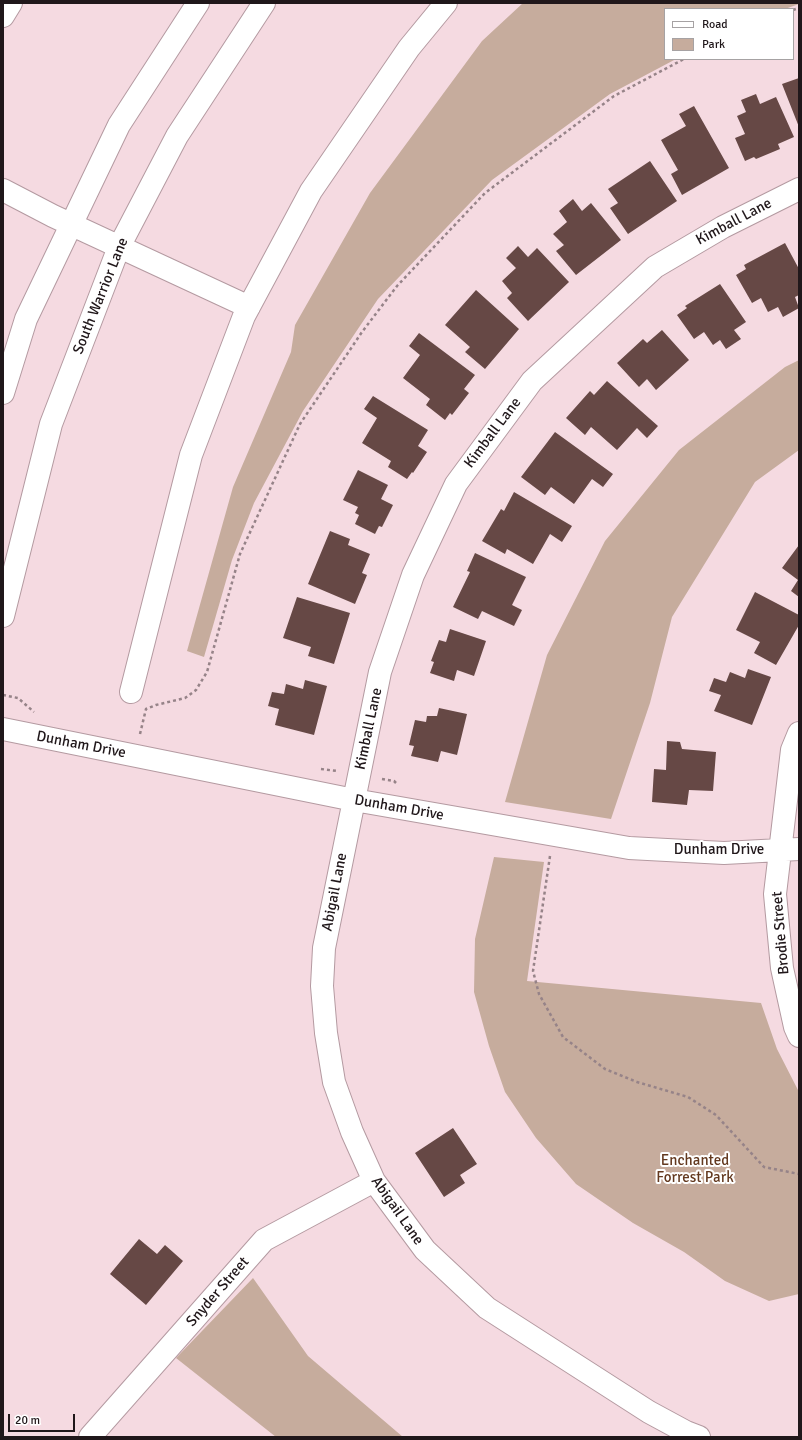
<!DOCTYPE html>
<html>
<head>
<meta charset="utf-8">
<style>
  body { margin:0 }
  #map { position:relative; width:802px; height:1440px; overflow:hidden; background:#f5dae1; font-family:Signika,sans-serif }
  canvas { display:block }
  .frame { position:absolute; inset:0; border:4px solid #20171a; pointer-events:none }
  .legend { position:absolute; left:664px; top:8px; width:130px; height:52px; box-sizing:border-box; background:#fff; border:1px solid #a6a2a3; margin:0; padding:5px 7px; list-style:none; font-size:12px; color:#20171a }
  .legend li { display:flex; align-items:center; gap:8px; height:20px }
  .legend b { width:20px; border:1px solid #a6a2a3 }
  .scale { position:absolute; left:8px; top:1414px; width:67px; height:18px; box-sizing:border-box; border:2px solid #20171a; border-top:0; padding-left:5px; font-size:12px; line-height:14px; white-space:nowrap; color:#20171a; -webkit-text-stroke:3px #fff; paint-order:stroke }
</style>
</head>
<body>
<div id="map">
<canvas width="802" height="1440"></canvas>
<div class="frame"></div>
<ul class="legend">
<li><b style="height:5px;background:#fff"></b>Road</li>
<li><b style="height:11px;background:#c6ac9d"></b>Park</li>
</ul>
<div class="scale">20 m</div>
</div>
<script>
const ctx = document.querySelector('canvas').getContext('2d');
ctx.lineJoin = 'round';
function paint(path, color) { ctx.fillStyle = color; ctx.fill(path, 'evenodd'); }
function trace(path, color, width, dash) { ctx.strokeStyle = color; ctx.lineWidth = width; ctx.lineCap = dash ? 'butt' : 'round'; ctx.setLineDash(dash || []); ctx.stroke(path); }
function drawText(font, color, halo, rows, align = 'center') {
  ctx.font = font + ' Signika,sans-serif'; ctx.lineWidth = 4; ctx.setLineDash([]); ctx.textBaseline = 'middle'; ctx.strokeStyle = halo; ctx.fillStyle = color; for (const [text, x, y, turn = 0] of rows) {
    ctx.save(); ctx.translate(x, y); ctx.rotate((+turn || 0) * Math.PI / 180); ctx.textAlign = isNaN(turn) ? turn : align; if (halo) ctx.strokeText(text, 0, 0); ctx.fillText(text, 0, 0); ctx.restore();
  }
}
paint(new Path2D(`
  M523,3L799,4L785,9H665V59H676L610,94L492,180L378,299L303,411L254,503L232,560L204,657L187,651L233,487L291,352L295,325L370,193L482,41Z
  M799,360V450L755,482L672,617L650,703L611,819L505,802L547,655L605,541L679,450L785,367Z
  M494,857L544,862L527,981L761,1003L777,1049L799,1092V1294L769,1301L725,1281L684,1252L633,1223L576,1184L536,1138L505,1092L489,1046L474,992L475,939Z
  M253,1278L308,1356L403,1437H276L176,1358Z`), '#c6ac9d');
paint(new Path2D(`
  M799,78V127L782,84Z
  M756,94L760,104L776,97L794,137L778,144L780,149L756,159L754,157L745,161L735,138L745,134L737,116L746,112L741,100Z
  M694,106L729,168L682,195L671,174L678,170L661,140L686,126L679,114Z
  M650,161L677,201L628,234L610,208L618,203L608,189Z
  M573,199L582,211L591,203L621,240L576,275L556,251L564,245L553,234L567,222L559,211Z
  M785,243L799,269V295L795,297L799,308L783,317L778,307L768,312L761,298L752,303L736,275L746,269L744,265Z
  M518,246L528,257L537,248L569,282L528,321L507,298L512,293L502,281L516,268L506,258Z
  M720,284L746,322L734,330L741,339L726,349L720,340L713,345L704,332L694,339L677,315L687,308L685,306Z
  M476,290L519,329L485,369L465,352L470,347L445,325Z
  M662,330L689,360L656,390L647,379L639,387L617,363L643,339L647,343Z
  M419,333L475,375L464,389L469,393L452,415L450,413L445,420L426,405L430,399L403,378L420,355L409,346Z
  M607,381L658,426L647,438L637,428L617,450L591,427L585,435L566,418L590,391L594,395Z
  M373,396L428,430L418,446L427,452L413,473L412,472L407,479L388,467L391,461L362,443L377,418L364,409Z
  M555,432L613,474L603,487L592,479L574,504L551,487L545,495L521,477Z
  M358,470L388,485L381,499L393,505L382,527L379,526L375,534L355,524L359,515L355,513L358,507L343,500Z
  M514,492L572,526L562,542L550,534L533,564L507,549L505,554L482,541L501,509L504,511Z
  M330,531L350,539L348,545L370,554L362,573L367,575L355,604L308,584Z
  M799,545V597L791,591L798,580L782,568Z
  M475,553L526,577L512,605L522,610L514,626L482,611L478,619L453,607L470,572L467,571Z
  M755,592L799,615V625L776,665L754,653L760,642L736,630Z
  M297,597L350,613L334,664L308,656L311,647L283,638Z
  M450,629L486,641L474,676L457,670L454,681L430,673L434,662L431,661L439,640L446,642Z
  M748,669L771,677L752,725L714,711L721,695L709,691L714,678L726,682L730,672L745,678Z
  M305,680L327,686L314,735L275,725L279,709L268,706L272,692L284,694L286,684L303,689Z
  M439,708L467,714L457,755L441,751L438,762L411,756L414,746L409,745L415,720L426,722L427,716H437Z
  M667,741L680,742L682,749L716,752L713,791L689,790L687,805L652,802L654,769L666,770Z
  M453,1128L477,1164L460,1175L465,1183L444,1197L415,1153Z
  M139,1239L157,1254L165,1245L183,1261L146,1305L110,1274Z`), '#664845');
const minor = new Path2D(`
  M3,16L11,3
  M3,190L53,216L249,307
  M3,393L26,319L119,125L198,3
  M3,616L51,424L119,247L177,136L264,3
  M131,692L191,455L244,316L311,191L409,48L446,3
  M3,729L354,800L629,848L724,853L799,849
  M799,733L792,750L775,894L782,968L795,1027L799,1036
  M90,1437L264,1240L374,1181
  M699,1437L686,1432L649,1412L487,1308L425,1250L374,1181L352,1132L334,1082L326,1033L322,986L324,948L380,672L413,575L456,484L532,381L655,267L723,227L799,189`);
trace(minor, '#b49aa1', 24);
trace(new Path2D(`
  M793,10L799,8
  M3,695L18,698L34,712
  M140,734L146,709L156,705L185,698L196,690L207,672L240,554L300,424L362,332L397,286L485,193L614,96L684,59
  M321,769L337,771
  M382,779L394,781L397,784
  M550,856L533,971L539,994L563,1037L605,1069L637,1082L688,1097L716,1115L764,1167L799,1174`), '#968388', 2.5, [3, 3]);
trace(minor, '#fff', 22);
drawText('15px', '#20171a', '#fff', [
  ["Kimball Lane",734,222,-28],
  ["South Warrior Lane",101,296,-68],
  ["Kimball Lane",493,433,-53],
  ["Kimball Lane",369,729,-78],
  ["Dunham Drive",81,745,11],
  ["Dunham Drive",399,808,10],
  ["Dunham Drive",719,850],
  ["Abigail Lane",335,892,-79],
  ["Brodie Street",781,933,-95],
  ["Abigail Lane",397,1211,55],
  ["Snyder Street",218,1292,-49]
]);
drawText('15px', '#63391f', '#fff', [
  ["Enchanted",695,1161],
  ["Forrest Park",695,1178]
]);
</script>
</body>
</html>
